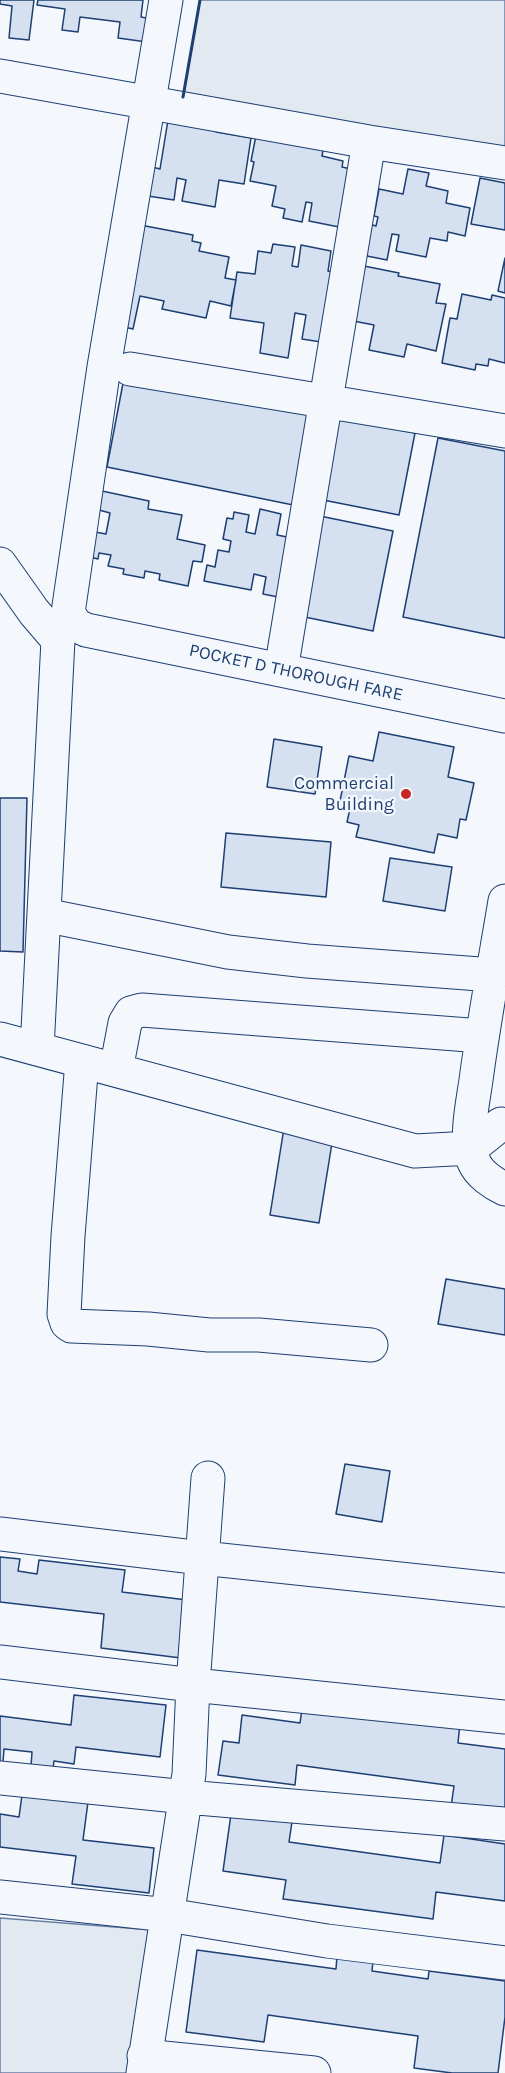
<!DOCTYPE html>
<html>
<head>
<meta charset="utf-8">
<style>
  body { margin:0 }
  canvas { display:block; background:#f4f7fb }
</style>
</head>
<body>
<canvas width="505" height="2073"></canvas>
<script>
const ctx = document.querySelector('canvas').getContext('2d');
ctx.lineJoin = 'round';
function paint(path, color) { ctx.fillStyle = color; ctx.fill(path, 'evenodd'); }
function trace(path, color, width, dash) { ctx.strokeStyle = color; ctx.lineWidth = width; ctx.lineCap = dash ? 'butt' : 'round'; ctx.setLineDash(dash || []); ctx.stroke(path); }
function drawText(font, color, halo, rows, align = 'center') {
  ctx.font = font + ' Karla,sans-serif'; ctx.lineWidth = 4.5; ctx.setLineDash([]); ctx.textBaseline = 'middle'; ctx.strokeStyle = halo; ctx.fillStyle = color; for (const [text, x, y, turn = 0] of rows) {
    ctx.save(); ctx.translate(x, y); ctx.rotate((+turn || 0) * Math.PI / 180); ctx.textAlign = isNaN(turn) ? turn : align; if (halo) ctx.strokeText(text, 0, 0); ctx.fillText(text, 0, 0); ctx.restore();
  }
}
const green = new Path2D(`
  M200,0H505V163L182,104Z
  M0,1918L153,1930L132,2073H0Z`);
paint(green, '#e3e9f0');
trace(green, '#687fa3', 1.5);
const building = new Path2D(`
  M0,0H34L29,40L9,38L12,6L0,4Z
  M38,0H143L141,17L157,20L154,43L118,38L120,22L80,17L78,32L62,30L65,9L37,5Z
  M169,114L217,127L216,132L251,138L244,184L219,180L215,207L182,201L186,180L177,178L174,200L148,196L152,167L160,169Z
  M258,125L325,139L322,156L343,161L342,167L360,171L349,229L309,221L312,203L306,202L302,222L283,218L285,209L272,206L276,186L250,181L254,162L251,161Z
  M408,169L429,173L426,186L448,191L446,203L470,208L465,236L448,232L447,241L430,238L426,257L396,251L399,235L392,234L387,260L362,255L369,224L376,226L378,217L374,216L379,189L403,194Z
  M480,178L505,183V230L471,224Z
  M135,224L193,235L192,241L201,243L199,251L229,257L225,278L236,280L231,306L210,301L206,318L162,309L164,301L140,296L133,329L115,325Z
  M273,244L295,247L292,266L298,267L301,245L331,251L328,271L336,273L334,344L302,339L306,315L295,313L288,358L260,353L264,323L230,318L237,272L255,274L258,251L271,253Z
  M505,258V293L498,291Z
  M359,265L399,273L398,276L440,284L436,303L446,304L436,351L407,344L404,357L369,350L374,325L348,320Z
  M462,294L491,300L492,295L505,298V363L489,359L488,366L476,364L475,370L442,363L450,318L457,319Z
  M124,378L315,416L298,506L107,467Z
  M328,416L415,433L399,515L313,498Z
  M438,438L505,451V638L403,617Z
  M102,491L149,501L148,509L182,515L177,539L205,545L202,562L193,561L188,586L159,580L160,574L145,571L144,578L123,574L124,569L108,566L111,555L99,553L98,559L90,557L95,532L106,534L110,513L99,510Z
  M260,509L281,514L277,535L302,540L278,597L263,594L266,577L254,574L251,590L204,581L207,565L215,567L218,550L229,552L231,541L223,539L227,518L233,519L234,512L249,515L246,532L255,534Z
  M315,515L393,531L373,631L295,615Z
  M379,732L454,747L448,777L474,783L466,820L460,819L457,838L438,834L434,853L356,837L359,825L347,822L350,809L339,806L349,756L373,761Z
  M274,739L322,747L315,794L267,787Z
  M0,798H27L23,952L0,951Z
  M226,833L331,842L326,897L221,887Z
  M390,858L452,867L445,911L383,901Z
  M284,1128L333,1137L319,1223L270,1215Z
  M446,1279L505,1289V1335L438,1324Z
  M345,1464L390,1471L382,1522L336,1514Z
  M0,1557L20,1559L18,1571L37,1574L39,1560L125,1570L122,1592L187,1600L181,1658L101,1648L104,1614L0,1602Z
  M74,1695L166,1705L160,1757L76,1747L74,1764L54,1761L53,1768L31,1766L32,1752L4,1749L3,1762H0V1716L71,1725Z
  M303,1702L460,1723L458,1743L505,1749V1814L451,1807L454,1786L297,1765L295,1785L218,1775L223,1741L239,1743L242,1715L300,1723Z
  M22,1795L88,1802L83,1840L154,1848L149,1893L72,1884L76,1856L0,1847V1814L19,1817Z
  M232,1807L293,1815L289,1842L440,1863L444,1835L505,1844V1901L436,1892L433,1919L283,1899L286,1880L223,1871Z
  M197,1950L336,1969L337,1956L373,1961L372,1971L428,1979L429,1971L505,1981V2017L498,2073H452L414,2068L418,2036L268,2015L264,2042L186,2032Z`);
paint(building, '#d5e0f0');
trace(building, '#1d3f73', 1.5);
const minor = new Path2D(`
  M166,0L104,367L68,613L76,625L86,630L505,716
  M0,76L369,142L505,163
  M130,369L505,431
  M0,564L34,612L58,640L37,1049
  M281,670L369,142
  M505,901C495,961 484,1020 476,1080C473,1102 464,1141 474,1162C479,1174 494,1184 505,1189
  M44,915L228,952L307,961L493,975
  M0,1039L415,1151L471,1148L501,1124
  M82,1061L68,1236L64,1314L67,1323L71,1326L148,1329L209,1335H259L371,1345
  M116,1070L125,1023L131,1013L142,1010L482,1036
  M0,1534L202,1558L505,1590
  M0,1662L193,1685L505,1717
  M0,1778L186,1797L505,1824
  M0,1897L168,1915L327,1941L505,1963
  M144,2056L314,2073
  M143,2073L189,1774L193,1685L208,1478`);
trace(minor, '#1d3f73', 35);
trace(minor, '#f4f7fb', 33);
trace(new Path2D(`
  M183,97L200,0`), '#1d3f73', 3);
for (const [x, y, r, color] of [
  [406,794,6,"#c62828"]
]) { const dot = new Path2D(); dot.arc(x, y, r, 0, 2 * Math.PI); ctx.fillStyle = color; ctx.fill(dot); trace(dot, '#f4f7fb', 2); }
drawText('18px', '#1d3f73', '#f4f7fb', [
  ["POCKET D THOROUGH FARE",296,673,12]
]);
drawText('18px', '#1d3f73', '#f4f7fb', [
  ["Commercial",394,784],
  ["Building",394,805]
], 'right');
</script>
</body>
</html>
